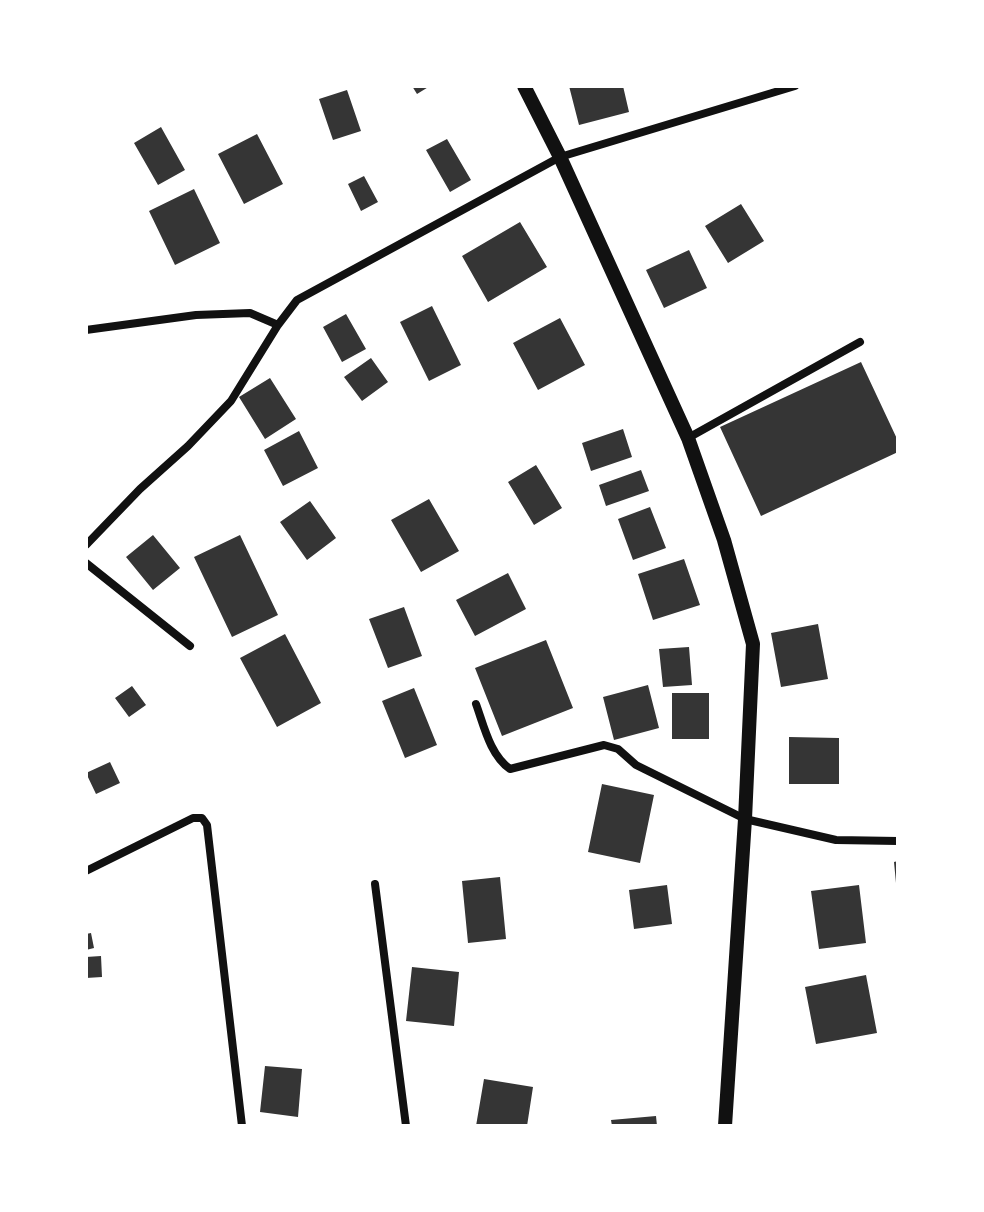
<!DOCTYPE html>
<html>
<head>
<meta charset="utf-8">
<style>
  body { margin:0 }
  #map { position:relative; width:984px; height:1212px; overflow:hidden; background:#fff; font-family:"Open Sans",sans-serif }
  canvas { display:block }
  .frame { position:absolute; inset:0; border:88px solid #fff; pointer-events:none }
</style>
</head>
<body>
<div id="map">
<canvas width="984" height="1212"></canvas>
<div class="frame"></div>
</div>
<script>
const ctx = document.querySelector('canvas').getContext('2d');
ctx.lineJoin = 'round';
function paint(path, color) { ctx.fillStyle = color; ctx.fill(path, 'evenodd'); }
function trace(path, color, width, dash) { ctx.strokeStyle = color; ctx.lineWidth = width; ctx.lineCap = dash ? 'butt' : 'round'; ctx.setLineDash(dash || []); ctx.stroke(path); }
paint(new Path2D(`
  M412,86H430L417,94Z
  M569,86H623L629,112L579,125Z
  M347,90L361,131L333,140L319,99Z
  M161,127L185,170L158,185L134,143Z
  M257,134L283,184L244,204L218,154Z
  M447,139L471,180L450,192L426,150Z
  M364,176L378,202L361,211L348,184Z
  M194,189L220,243L175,265L149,211Z
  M741,204L764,241L728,263L705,226Z
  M520,222L547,267L488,302L462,256Z
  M689,250L707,288L664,308L646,270Z
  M432,306L461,365L429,381L400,322Z
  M346,314L366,349L342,362L323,327Z
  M560,318L585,365L538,390L513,343Z
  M371,358L388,382L362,401L344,377Z
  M861,362L898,441V452L761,516L720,427Z
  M270,378L296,419L265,439L239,397Z
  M623,429L632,457L591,471L582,443Z
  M299,431L318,468L283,486L264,450Z
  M536,465L562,508L534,525L508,482Z
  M641,470L649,491L606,506L599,485Z
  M429,499L459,551L421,572L391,520Z
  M310,501L336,538L307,560L280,522Z
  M650,507L666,548L633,560L618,519Z
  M153,535L180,568L153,590L126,557Z
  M240,535L278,615L232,637L194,557Z
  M684,559L700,605L653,620L638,574Z
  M508,573L526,609L475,636L456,600Z
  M404,607L422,656L388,668L369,619Z
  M818,624L828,679L781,687L771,633Z
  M285,634L321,703L277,727L240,658Z
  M546,640L573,708L502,736L475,668Z
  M689,647L692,685L663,687L659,649Z
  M648,685L659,728L614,740L603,697Z
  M132,686L146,705L129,717L115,698Z
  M414,688L437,745L405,758L382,701Z
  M672,693H709V739H672Z
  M789,737L839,738V784H789Z
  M110,762L120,783L96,794L86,773Z
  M602,784L654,795L640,863L588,852Z
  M898,861V883H896L894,862Z
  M500,877L506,939L468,943L462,881Z
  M667,885L672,924L634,929L629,890Z
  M859,885L866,943L819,949L811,891Z
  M91,933L94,948L86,950V934Z
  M101,956L102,977L86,978V957Z
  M412,967L459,972L454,1026L406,1021Z
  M866,975L877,1033L816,1044L805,987Z
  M265,1066L302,1069L298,1117L260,1112Z
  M484,1079L533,1087L527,1126H476Z
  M656,1116L657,1126H612L611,1120Z`), '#353535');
trace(new Path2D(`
  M86,330L196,315L250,313L278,325L297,300L560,157L795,86
  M688,438L860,342
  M86,545L140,489L188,446L231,401L278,325
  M86,563L190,646
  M476,704C484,726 490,755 510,769L604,745L618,749L636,765L745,819L836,840L898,841
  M86,871L193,818H202L207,825L242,1126
  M375,884L406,1126`), '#111', 8);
trace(new Path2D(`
  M524,86L560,157L688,438L724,540L753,644L745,819L725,1126`), '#111', 14);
</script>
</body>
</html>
